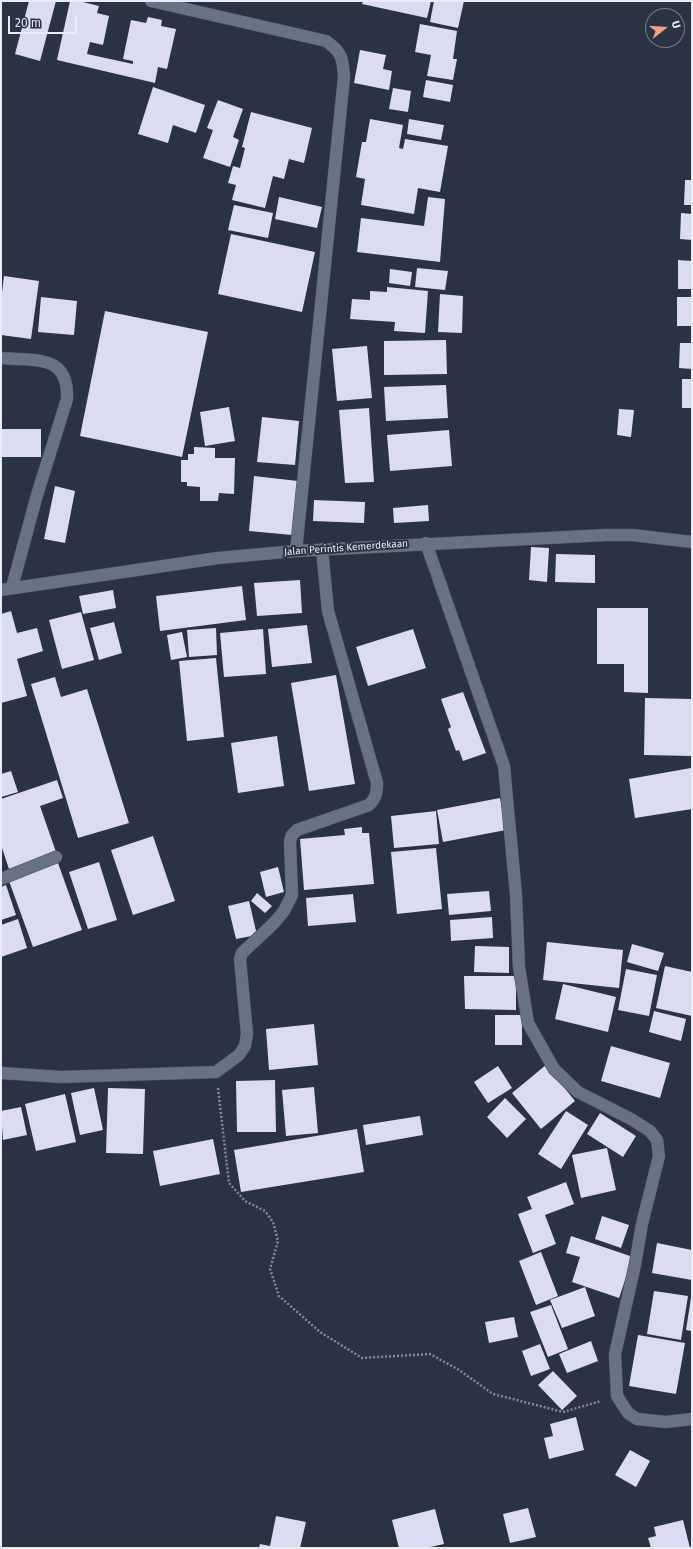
<!DOCTYPE html>
<html>
<head>
<meta charset="utf-8">
<style>
  body { margin:0 }
  #map { position:relative; width:693px; height:1549px; overflow:hidden; background:#293341; font-family:"Fira Sans",sans-serif }
  canvas { display:block }
  .frame { position:absolute; inset:0; border:2px solid #e6edf6; pointer-events:none }
  .north { position:absolute; left:645px; top:8px; width:40px; height:40px; box-sizing:border-box; background:#293341; border:1px solid #757d89; border-radius:50%; rotate:73deg; font-size:11px; font-weight:700; line-height:16px; text-align:center; color:#e6edf6 }
  .north::after { content:''; display:block; margin:auto; width:14px; height:18px; background:#f39f82; clip-path:polygon(50% 0,100% 100%,50% 72%,0 100%) }
  .scale { position:absolute; left:8px; top:16px; width:69px; height:18px; box-sizing:border-box; border:2px solid #e6edf6; border-top:0; padding-left:5px; font-size:12px; line-height:14px; white-space:nowrap; color:#e6edf6; -webkit-text-stroke:3px #293341; paint-order:stroke }
</style>
</head>
<body>
<div id="map">
<canvas width="693" height="1549"></canvas>
<div class="frame"></div>
<div class="north">U</div>
<div class="scale">20 m</div>
</div>
<script>
const ctx = document.querySelector('canvas').getContext('2d');
ctx.lineJoin = 'round';
function paint(path, color) { ctx.fillStyle = color; ctx.fill(path, 'evenodd'); }
function trace(path, color, width, dash) { ctx.strokeStyle = color; ctx.lineWidth = width; ctx.lineCap = dash ? 'butt' : 'round'; ctx.setLineDash(dash || []); ctx.stroke(path); }
function drawText(font, color, halo, rows, align = 'center') {
  ctx.font = font + ' "Fira Sans",sans-serif'; ctx.lineWidth = 4; ctx.setLineDash([]); ctx.textBaseline = 'middle'; ctx.strokeStyle = halo; ctx.fillStyle = color; for (const [text, x, y, turn = 0] of rows) {
    ctx.save(); ctx.translate(x, y); ctx.rotate((+turn || 0) * Math.PI / 180); ctx.textAlign = isNaN(turn) ? turn : align; if (halo) ctx.strokeText(text, 0, 0); ctx.fillText(text, 0, 0); ctx.restore();
  }
}
paint(new Path2D(`
  M29,1H56L40,61L15,54Z
  M70,1H79L99,6L97,13L109,16L103,45L90,42L87,54L133,64V61L123,59L131,20L146,23L148,17L162,20L161,26L176,29L167,69L158,67L155,83L57,60Z
  M363,1H431L427,18L362,4Z
  M434,1H464L458,28L430,22Z
  M420,24L457,31L453,59H457L453,80L427,76L431,55L415,52Z
  M360,50L386,55L383,69L392,71L389,90L354,83Z
  M426,80L453,85L450,102L423,97Z
  M153,87L205,105L196,133L173,125L168,143L138,134Z
  M393,88L411,91L408,112L389,109Z
  M218,100L243,109L233,137L239,140L230,167L203,158L213,130L207,128Z
  M251,112L312,128L304,163L289,159L284,179L273,176L265,208L232,200L236,185L228,183L233,166L240,168L245,148L242,147Z
  M370,119L403,125L399,148L403,149L405,139L448,146L440,192L418,188L414,214L361,205L365,179L356,177L362,142H366Z
  M409,119L444,125L441,140L407,134Z
  M685,180H692V205H684Z
  M279,197L322,207L317,228L275,219Z
  M428,197L445,199L440,262L357,252L361,218L424,226Z
  M234,205L273,213L268,238L228,230Z
  M681,213L692,214V240L680,239Z
  M231,234L315,252L302,312L218,294Z
  M678,260L692,261V289H678Z
  M417,268L448,271L445,290L415,287Z
  M390,269L412,272L410,286L389,283Z
  M4,276L39,281L31,339L1,335V301Z
  M387,287L428,291L425,333L394,331L395,322L350,319L352,299L370,300V291L387,292Z
  M440,294L463,296L462,333L438,332Z
  M41,297L77,301L74,335L38,332Z
  M677,297H692V326H677Z
  M105,311L208,332L182,457L80,436Z
  M446,340L447,374L384,375V341Z
  M680,343H692V369L679,368Z
  M367,346L372,398L337,401L332,349Z
  M682,379H692V408H682Z
  M446,385L448,418L386,421L384,387Z
  M229,407L235,441L205,446L200,412Z
  M369,408L374,482L345,483L339,410Z
  M619,409L634,410L631,437L617,435Z
  M262,417L299,421L295,465L257,462Z
  M1,429H41V457H1Z
  M449,430L452,466L390,471L387,435Z
  M194,447L215,448V458H235L234,494L219,493L218,501H200V487L187,486V482H181V460H188V454H194Z
  M254,476L298,481L292,535L249,531Z
  M55,486L75,491L65,543L44,539Z
  M314,500L365,502L364,523L313,521Z
  M428,505L429,521L394,523L393,508Z
  M531,547L549,548L547,582L529,580Z
  M556,554L595,555V583L555,582Z
  M300,580L302,613L257,616L254,583Z
  M242,586L246,620L160,631L156,596Z
  M113,590L116,608L83,614L79,596Z
  M597,608H648V693L624,692V664H597Z
  M11,611L17,633L37,628L43,651L17,659L27,696L1,703V614Z
  M81,612L94,660L62,669L49,620Z
  M114,622L122,653L99,660L90,628Z
  M307,625L312,663L272,667L268,629Z
  M216,628L217,655L189,657L187,630Z
  M263,629L266,674L224,677L220,633Z
  M413,629L426,668L368,686L356,647Z
  M182,632L187,657L171,660L167,635Z
  M216,658L224,737L187,741L179,661Z
  M336,675L355,784L309,791L291,683Z
  M55,677L61,697L87,689L129,823L78,838L31,684Z
  M463,692L486,753L463,761L459,750L456,751L448,729L451,727L441,699Z
  M645,698L692,699V756L644,755Z
  M277,736L284,786L238,793L231,743Z
  M691,768L692,809L635,818L629,779Z
  M11,771L18,792L1,797V774Z
  M57,780L63,798L40,806L56,852L9,869L1,845V799Z
  M500,798L506,830L443,842L437,810Z
  M436,811L439,844L394,848L391,816Z
  M362,827V833H369L374,884L304,890L300,839L345,835L344,829Z
  M153,836L175,901L133,915L111,850Z
  M436,848L442,909L397,914L391,852Z
  M99,862L117,920L88,929L69,872Z
  M58,863L82,930L33,947L9,881Z
  M278,867L284,892L266,897L260,872Z
  M6,885L16,915L1,920V887Z
  M489,891L491,911L449,915L447,894Z
  M257,893L272,906L265,913L251,901Z
  M353,894L356,922L308,926L306,898Z
  M249,901L257,935L236,939L228,906Z
  M492,917L493,938L451,941L450,920Z
  M18,919L27,948L1,957V925Z
  M547,942L623,950L619,988L543,980Z
  M632,944L664,953L658,971L627,962Z
  M475,946L509,947V973L474,972Z
  M665,966L692,972V1016L656,1008Z
  M626,969L657,975L649,1016L618,1010Z
  M464,976H516V1010L465,1009Z
  M563,984L616,997L608,1032L555,1019Z
  M654,1011L686,1019L681,1041L649,1032Z
  M495,1015H522V1045H495Z
  M314,1024L318,1065L269,1070L266,1029Z
  M611,1046L670,1063L660,1098L601,1081Z
  M546,1065L575,1101L541,1129L512,1093Z
  M498,1066L512,1088L488,1103L474,1082Z
  M275,1080L276,1132H237L236,1081Z
  M314,1087L318,1133L286,1136L282,1090Z
  M94,1088L103,1130L80,1135L71,1093Z
  M108,1088L145,1089L143,1154L106,1153Z
  M65,1094L76,1142L36,1151L25,1104Z
  M505,1098L526,1119L507,1138L487,1117Z
  M21,1107L27,1135L3,1140L1,1111Z
  M566,1111L588,1125L561,1169L538,1154Z
  M600,1113L636,1136L623,1157L587,1134Z
  M420,1116L423,1135L366,1145L363,1125Z
  M357,1129L364,1172L241,1192L234,1150Z
  M213,1139L220,1174L160,1186L153,1151Z
  M607,1148L616,1190L581,1198L572,1155Z
  M566,1182L574,1204L545,1215L556,1244L533,1253L518,1214L532,1209L527,1197Z
  M602,1216L629,1225L621,1248L595,1239Z
  M571,1236L633,1257L619,1298L572,1282L580,1257L566,1253Z
  M657,1243L692,1250V1280L652,1273Z
  M541,1252L558,1296L536,1305L519,1261Z
  M585,1287L595,1316L562,1328L550,1300Z
  M654,1291L688,1296L681,1340L647,1334Z
  M691,1298H692V1331L686,1330Z
  M551,1305L568,1349L548,1357L530,1312Z
  M514,1317L518,1337L489,1343L485,1322Z
  M638,1335L685,1343L676,1394L629,1386Z
  M591,1341L598,1361L567,1373L559,1354Z
  M540,1344L550,1369L531,1376L522,1351Z
  M553,1371L577,1396L562,1410L538,1385Z
  M576,1417L584,1450L549,1459L544,1438L553,1436L550,1424Z
  M630,1450L650,1461L636,1487L615,1475Z
  M528,1508L536,1537L510,1543L503,1514Z
  M435,1509L444,1544L426,1548H399L392,1520Z
  M276,1516L306,1522L300,1548H259L260,1544L270,1546Z
  M683,1520L690,1548H651L648,1538L656,1536L654,1527Z`), '#dcdcf1');
const minor = new Path2D(`
  M151,1L326,41C342,52 343,59 344,77L296,551
  M1,358C36,361 69,354 67,399L37,495L12,587
  M426,543L504,766L516,895L519,967L528,1023L554,1069L578,1092L631,1119L650,1131L657,1140L659,1156L642,1224L635,1265L615,1354L617,1396L628,1413L637,1419L666,1422L692,1419
  M1,590L218,558L296,551L606,535H632L692,542
  M1,879L56,857
  M1,1073L61,1077L216,1072L239,1055L245,1046L247,1034L240,959L242,953L274,923L284,911L292,895L290,841L292,835L297,830L369,805C376,798 377,793 377,783L328,611L322,549`);
trace(minor, '#48525d', 13);
trace(new Path2D(`
  M218,1088L229,1183L245,1201L265,1211L273,1222L278,1241L270,1269L279,1296L320,1332L362,1358L430,1354L459,1370L493,1394L563,1412L601,1401`), '#828b96', 2.5, [2, 2]);
trace(minor, '#677382', 12);
drawText('10px', '#e6edf6', '#293341', [
  ["Jalan Perintis Kemerdekaan",346,548,-4]
]);
</script>
</body>
</html>
